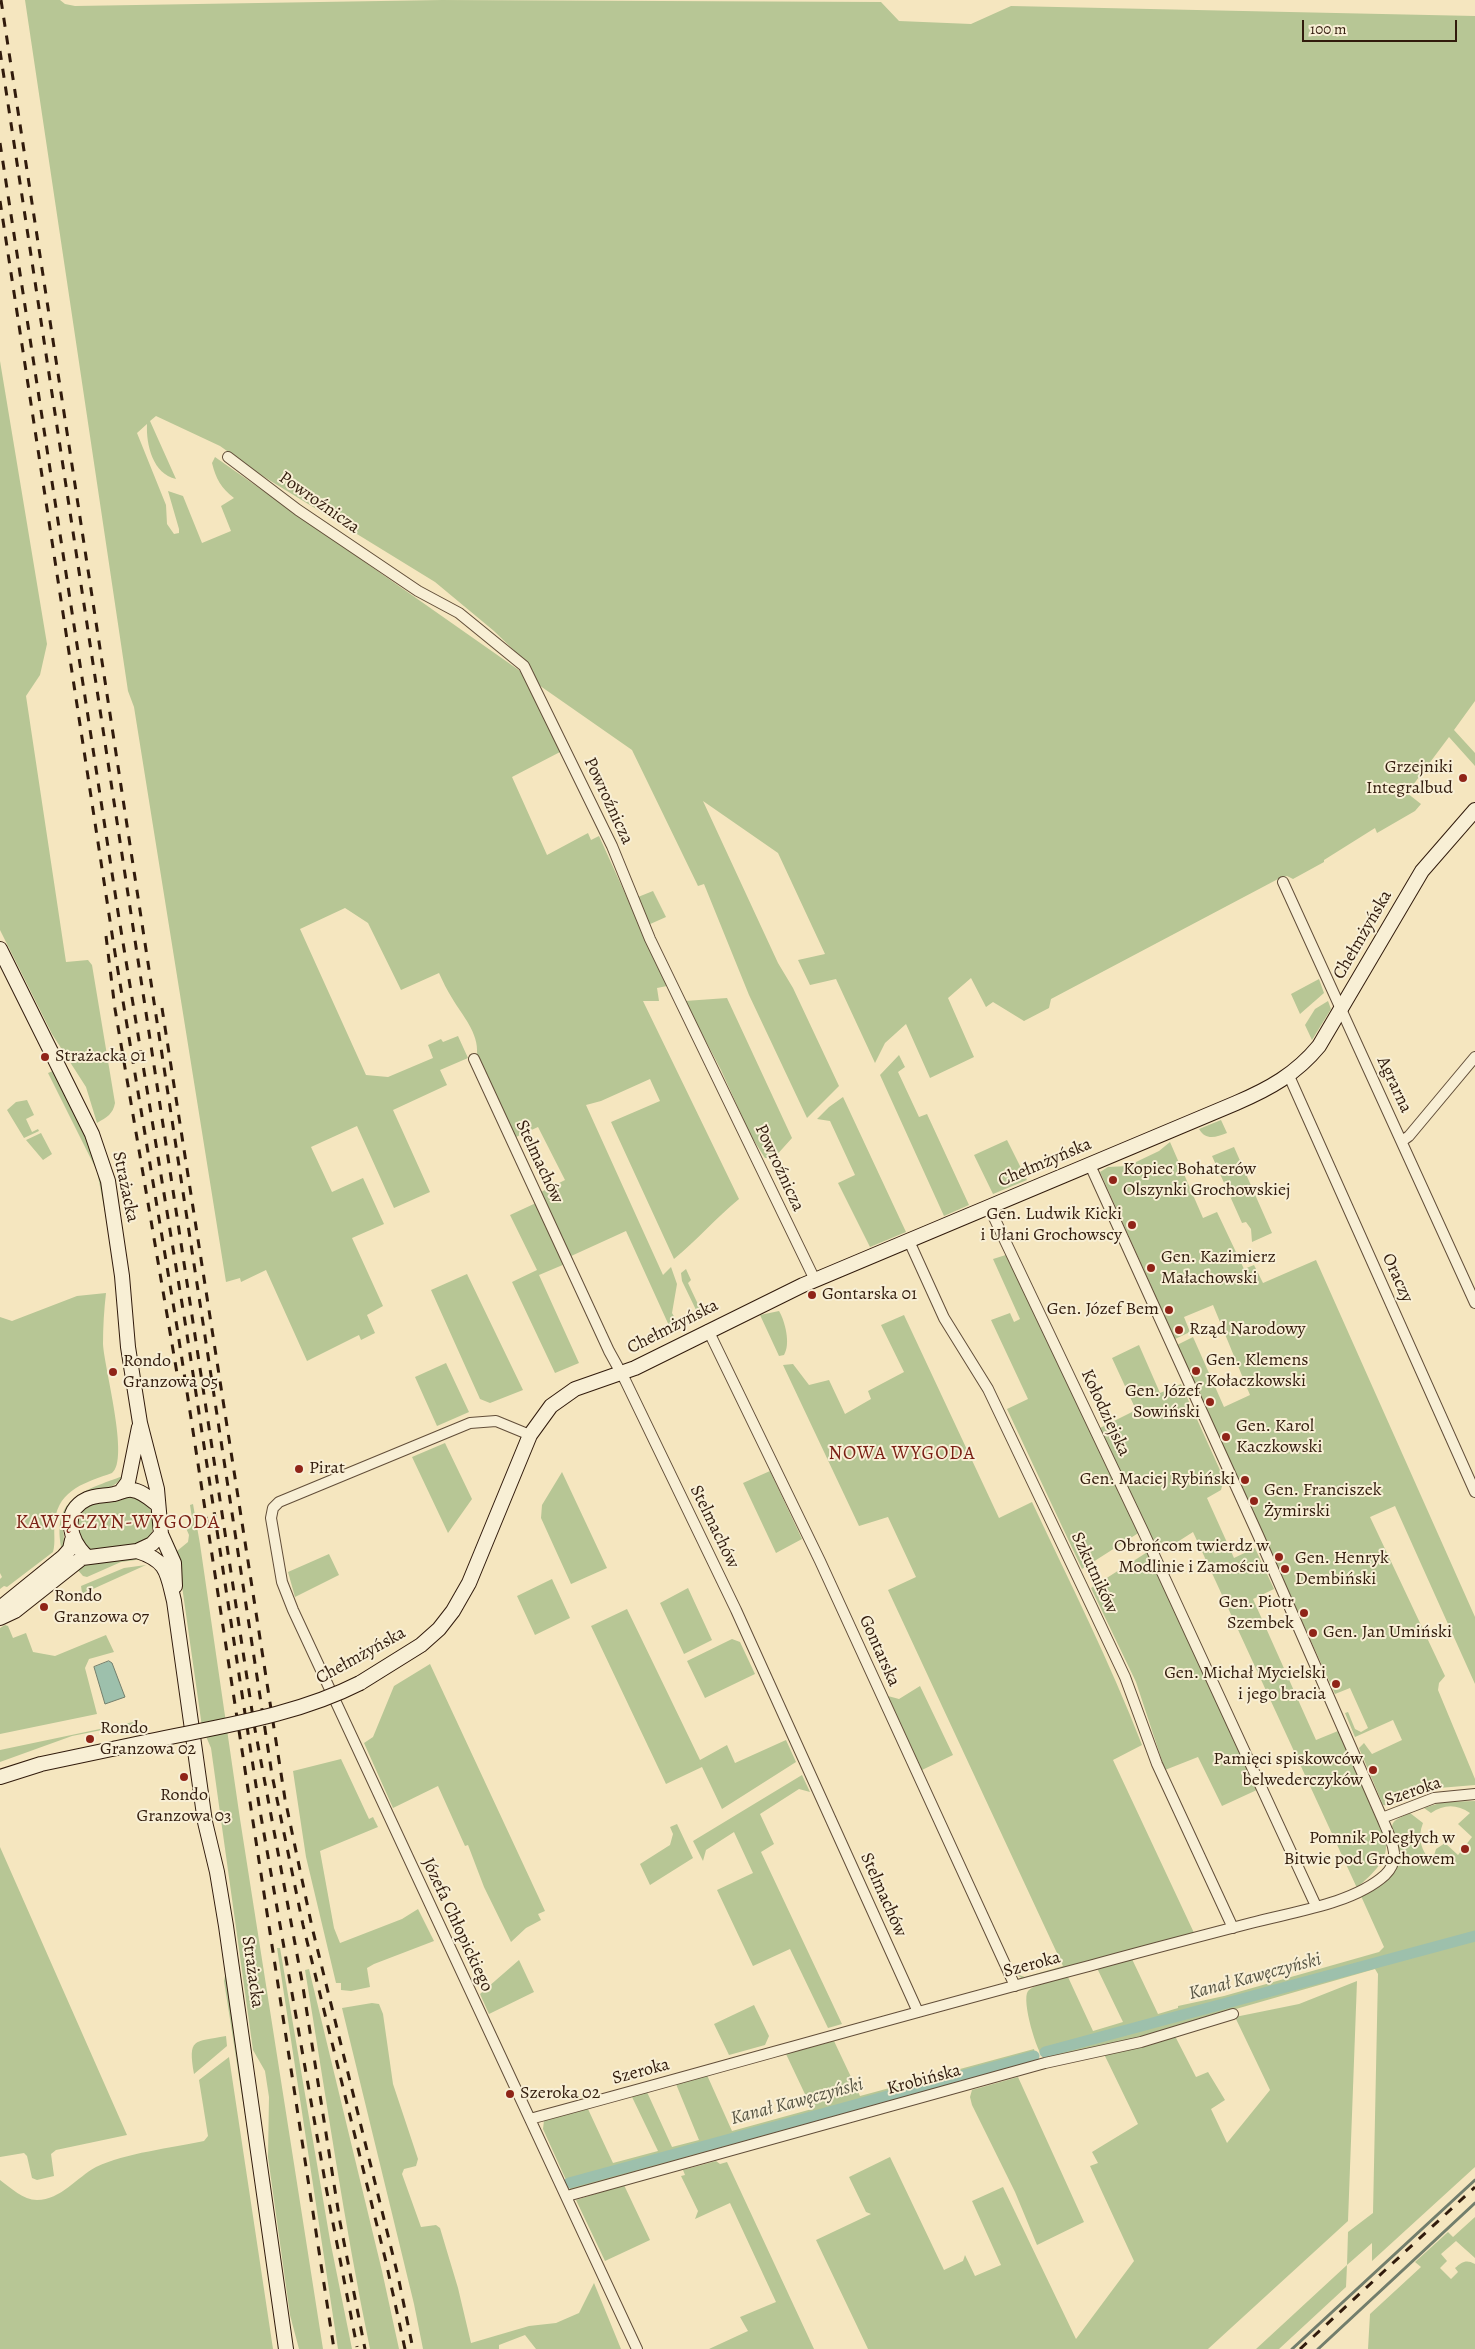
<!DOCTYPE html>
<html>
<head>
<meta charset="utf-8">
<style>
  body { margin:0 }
  #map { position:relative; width:1475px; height:2349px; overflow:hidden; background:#f5e6bf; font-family:Alegreya,serif }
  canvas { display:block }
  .scale { position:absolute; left:1302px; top:20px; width:155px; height:22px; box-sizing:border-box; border:2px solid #311b0c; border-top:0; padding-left:6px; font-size:15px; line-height:18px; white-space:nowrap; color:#311b0c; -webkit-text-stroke:4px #f8efd5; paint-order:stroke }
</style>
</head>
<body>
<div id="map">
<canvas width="1475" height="2349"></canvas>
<div class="scale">100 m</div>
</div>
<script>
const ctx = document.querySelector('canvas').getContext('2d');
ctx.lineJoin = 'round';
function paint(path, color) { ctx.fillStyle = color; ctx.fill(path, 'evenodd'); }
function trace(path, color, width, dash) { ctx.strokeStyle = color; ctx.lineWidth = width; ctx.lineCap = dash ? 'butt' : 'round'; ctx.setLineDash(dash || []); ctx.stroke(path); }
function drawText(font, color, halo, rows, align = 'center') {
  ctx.font = font + ' Alegreya,serif'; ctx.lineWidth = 4; ctx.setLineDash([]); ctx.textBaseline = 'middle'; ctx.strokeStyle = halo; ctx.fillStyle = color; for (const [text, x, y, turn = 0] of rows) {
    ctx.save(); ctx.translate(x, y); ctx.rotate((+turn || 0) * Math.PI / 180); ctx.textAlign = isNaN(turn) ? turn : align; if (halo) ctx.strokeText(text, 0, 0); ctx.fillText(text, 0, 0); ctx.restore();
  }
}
paint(new Path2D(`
  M25,0H60L65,4L75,6L442,0L881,2L899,21L971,24L1011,6L1475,16V701L1454,730L1475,753V766L1449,737L1407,793L1421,804L1415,811L1377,833L1375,828L1324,860V862L1293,879L1287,876L1278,879L1051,999L1049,1008L1024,1021L993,1002L986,1007L971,978L948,998L974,1057L930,1078L906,1024L885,1043L875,1063L836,979L810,985L798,960L825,954L778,853L703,801L778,963L793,988L839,1086L807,1118L749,995L704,884L698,886L632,750L536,683L530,666L494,631L435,582L261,475L220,446L156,416L150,421L176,479C153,474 146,445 147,424L137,433L166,505L167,524L174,534L179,533V529L168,491L183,496L202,543L231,531L221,506L234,498C221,488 216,479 212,463L215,457L523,673L560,752L512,777L547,855L588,833L591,840L599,836L667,986L657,988L659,1001H643L739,1199C716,1218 697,1240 674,1259L611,1122L660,1101L650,1079L601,1101L586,1105L663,1275L671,1267L677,1284L672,1313L676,1320L690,1323L671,1330L626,1231L569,1257L541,1192L565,1180L538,1127L516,1137L477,1054C479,1033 462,1015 452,998C447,990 443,982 439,973L401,990L368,923L345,908L300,929L366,1075L388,1077L433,1058L428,1045L441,1039L443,1042L458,1036L468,1058L440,1070L447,1085L393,1110L430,1192L394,1208L357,1126L311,1147L332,1192L363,1178L384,1224L352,1238L383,1306L367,1315L375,1333L361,1340L359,1335L307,1361L266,1270L241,1282L240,1278L226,1282L134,707L128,691Z
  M0,361L47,644L40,675L26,696L66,962L88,960L92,965L115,1103C113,1114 107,1117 97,1123L86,1087L52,1034L0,930Z
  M653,891L666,917L648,925L638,897Z
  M1319,979L1324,993L1300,1014L1291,994Z
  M727,998L792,1138L774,1158H765L751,1136L721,1070L685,1001Z
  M1328,1001L1331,1009L1312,1040L1305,1025L1315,1009Z
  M899,1055L905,1067L898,1072L919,1117L927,1114L969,1205L944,1216L880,1075Z
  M55,1070L98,1162L108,1214L106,1218L97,1171L48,1073Z
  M843,1097L906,1232L870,1247L838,1183L855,1175L830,1121L817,1119L829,1107Z
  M27,1100L34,1115L26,1119L32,1132L38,1129L39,1131L24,1138L7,1110L16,1102Z
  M1221,1120L1227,1133C1216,1137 1206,1141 1199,1129Z
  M41,1133L52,1154L43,1160L26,1140Z
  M1007,1140L1027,1180L993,1194L974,1155Z
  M1170,1142L1203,1218L1217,1212L1244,1269L1254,1265L1263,1283L1316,1260L1475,1617V1684L1395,1506L1370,1517L1445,1676L1439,1683L1438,1690L1475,1779V1785L1439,1788L1390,1806L1383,1805L1359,1748L1364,1743L1372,1754L1402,1740L1393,1720L1355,1737L1345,1713L1348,1712L1355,1729L1361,1732L1368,1728L1350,1688L1335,1694L1177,1345L1193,1337L1224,1407L1250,1395L1213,1305L1184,1317L1190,1332L1175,1339L1100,1172L1108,1167L1128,1166L1136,1162L1159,1151Z
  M1234,1147L1272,1233L1252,1242L1251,1229L1246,1222L1242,1223L1212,1156Z
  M536,1203L565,1264L539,1275L579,1363L555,1373L512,1282L537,1270L510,1215Z
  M1009,1254L1140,1532L1082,1569L1007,1409L1028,1399L991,1320L1010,1313L1014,1322L1020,1319L993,1259Z
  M686,1269L691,1280L688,1283L704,1317L701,1318L698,1314L682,1281L681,1273Z
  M467,1274L523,1390L490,1403L480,1399L431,1290Z
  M106,1293C104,1310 103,1327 103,1344C104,1367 130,1460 112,1473C87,1482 59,1489 55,1520C53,1531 56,1542 53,1552L7,1587L4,1586L0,1589V1579L2,1577L0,1573V1317L12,1321L77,1296Z
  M779,1311C785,1321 791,1344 784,1355L779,1356L760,1315Z
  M904,1315L999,1518L1032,1502C1070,1583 1110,1662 1142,1745L1113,1760L1195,1935L1024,1980L1016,1974L1025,1977L1063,1966L888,1590L916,1577L888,1517L859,1526L783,1365L793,1364L809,1385L829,1380L845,1414L871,1399L868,1391L904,1372L881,1325Z
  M1139,1345L1160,1393L1181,1384L1224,1479L1221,1490L1207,1498L1234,1558L1255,1548L1274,1589L1253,1599L1316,1740L1338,1731L1385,1838C1391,1860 1371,1874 1357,1888L1193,1532L1157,1555L1098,1429L1136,1410L1112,1358Z
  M446,1363L469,1412L437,1426L415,1377Z
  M445,1443L472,1499L448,1533L412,1457Z
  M770,1471L802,1539L776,1553L743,1483Z
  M562,1472L607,1568L571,1584L541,1518L542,1505Z
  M120,1477H122C108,1499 80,1481 66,1512C60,1525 67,1538 62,1551C51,1499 80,1492 120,1477Z
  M130,1494C141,1501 153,1506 154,1521C154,1527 151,1532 152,1538L137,1545L89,1550C78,1537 72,1513 92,1505C106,1500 118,1506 130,1494Z
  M193,1504L200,1544L240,1819L323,2349H299L290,2315L268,2157L269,2097L265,2071L253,2050L211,1748L202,1727L177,1551L188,1542L189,1535L186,1528L192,1518L190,1505Z
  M1149,1551L1259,1789L1222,1806L1198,1757L1165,1770L1136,1682L1091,1588Z
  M329,1554L339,1575L295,1597L288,1572Z
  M140,1557L143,1559L121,1562L87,1577L83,1576L76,1568L81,1564Z
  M146,1565L84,1593H82L81,1586L124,1568Z
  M552,1579L570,1618L535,1635L517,1596Z
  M688,1588L712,1640L684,1654L660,1603Z
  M627,1609L700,1760L727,1745L735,1763L786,1740L796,1762L722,1809L702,1767L666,1784L591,1626Z
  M5,1625L8,1626L13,1638L26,1633L33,1652L55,1656L106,1635L114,1652L89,1659L85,1668L97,1714L0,1734V1628Z
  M732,1639L740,1642L755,1674L705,1698L687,1661Z
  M430,1664L545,1911L538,1914L541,1920L526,1928L511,1942L484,1887L468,1845L465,1846L438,1786L393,1808L364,1743L373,1737L394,1686Z
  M920,1686L953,1755L922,1770L888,1696L899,1699Z
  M138,1721L139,1726L107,1729L72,1736L0,1762V1750Z
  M341,1759L369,1819L373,1817L378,1827L320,1851L334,1928L340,1943L402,1919L418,1909L434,1941L374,1964L367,1968L370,1987L351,1991L341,1990V1983H336L306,1857L293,1771Z
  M802,1775L810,1792L799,1789L760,1814L774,1844L761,1852L842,2024L828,2028L790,1949L753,1966L717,1890L753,1873L734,1832L706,1850L703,1861L693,1841Z
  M1475,1801V2167L1372,2261V2243L1347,2265L1346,2287L1279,2349H1256L1347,2265L1348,2232L1373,2213L1378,1974L1375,1969L1135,2038L1045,2060C1037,2054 1021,2000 1028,1991C1034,1984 1058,1979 1068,1977L1093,2031L1123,2022L1097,1968L1132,1959L1158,2014L1178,2008V2006L1224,1996L1379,1952L1384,1947L1361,1896C1372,1887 1388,1876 1397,1864C1407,1849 1383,1829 1396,1820C1400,1817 1406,1815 1410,1813L1423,1823C1417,1838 1421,1851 1432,1862L1436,1849L1445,1843L1458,1855L1472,1837L1458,1824L1470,1813C1457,1804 1444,1804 1431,1813L1424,1808L1443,1802Z
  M677,1824L693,1858L650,1885L640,1864L670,1845L673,1834L670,1827Z
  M0,1847L127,2135L56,2150L51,2154L54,2176L37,2180L32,2178L27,2156L24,2153L0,2157Z
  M277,1948H280L330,2240L352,2349H338Z
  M519,1960L534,1992L489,2014L480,1994Z
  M309,1969L382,2271L399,2349H370C344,2223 326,2096 305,1970Z
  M226,1971L262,2224L224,1981Z
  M1357,1981L1348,2221L1208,2349H868L816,2240L871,2214L866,2212L849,2177L890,2157L944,2270L963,2261L965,2255L975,2276L1001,2265L972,2201L1003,2187L1076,2339L1134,2261L1090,2166L1098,2163L1092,2152L1138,2124L1104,2054L1123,2051L1175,2036L1196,2077L1208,2072L1225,2100L1211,2109L1227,2143L1270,2090L1235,2017L1299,2004Z
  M372,2003L379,2004L383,2014L393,2084L418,2159L416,2166L404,2169L402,2174L421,2227L436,2225L440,2228L458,2288L471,2343L529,2326L556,2323L579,2313L594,2283L621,2349H536L525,2335L499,2345V2349H423L414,2304L342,2008Z
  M754,2005L769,2036L765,2045L729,2055L714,2024Z
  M226,2036L227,2046L194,2074C188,2038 193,2042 226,2036Z
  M834,2041L860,2096L1034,2049L1036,2058L1031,2062L571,2191L543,2129L544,2120L588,2109L613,2163L658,2151L632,2097L647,2092L672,2147L699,2140L676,2084L707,2075L732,2131L812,2109L786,2054Z
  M229,2057L273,2349H0V2180C11,2188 23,2200 37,2200C61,2200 77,2177 96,2167C125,2153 172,2148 204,2141L208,2136L199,2080Z
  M1018,2077L1084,2222L1037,2245L1015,2192L972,2105L970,2097L972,2090Z
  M716,2161L720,2164L727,2162L814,2349H709L748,2331L740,2317L776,2302L730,2203L695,2219L698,2211L681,2176L685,2175L683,2170Z
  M624,2185L650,2240L605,2261L576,2200Z
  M1475,2217V2258L1456,2241L1441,2254L1447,2261L1440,2268L1451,2279L1458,2272L1455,2268C1462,2262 1466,2259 1475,2264V2349H1368L1370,2314L1421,2267L1415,2262L1448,2232L1453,2237Z`), '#b7c695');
const water = new Path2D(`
  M109,1661L112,1663L125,1697L105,1704L94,1667Z`);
paint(water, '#9dc0ac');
trace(water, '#727e6c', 1);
trace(new Path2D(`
  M1292,2349L1475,2180
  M1318,2349L1475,2203`), '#727e6c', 3);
trace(new Path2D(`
  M1045,2052L1475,1936
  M569,2183L1034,2056`), '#9dc0ac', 11);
const street = new Path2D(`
  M228,457L298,510L418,591L459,613L524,666L612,846L650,939L815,1280
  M1283,882L1475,1303
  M474,1059L609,1351L625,1380L736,1610L918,2012
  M1289,1076L1475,1492
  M1402,1141L1409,1136L1475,1057
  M989,1207L1143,1531L1316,1906
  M909,1241L944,1318L988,1389L1091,1605L1125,1677L1157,1764L1233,1928
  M708,1330L820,1561L1015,1986
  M530,1435L496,1421L470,1423L279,1502L273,1508L271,1518L282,1582L293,1610L637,2349
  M1382,1818L1434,1798L1475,1794
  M530,2119C716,2069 902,2015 1089,1966C1143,1951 1197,1937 1251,1923C1292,1912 1353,1904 1385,1875C1403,1858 1390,1838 1382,1818L1258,1535L1090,1165
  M567,2196L1045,2063L1141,2042L1233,2014`);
const secondary = new Path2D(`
  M0,949L92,1134L108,1181L122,1276L128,1347L140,1423L157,1489L161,1534L174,1563L175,1586
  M122,1490L128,1482L139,1427
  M137,1551C168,1561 167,1573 174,1601L205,1822L217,1872L226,1926L286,2349
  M86,1556C70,1540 61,1511 87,1499C95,1495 105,1496 114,1494C120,1493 125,1489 132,1490C142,1491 150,1499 158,1505
  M0,1608L63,1557L70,1549L72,1540
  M0,1618L15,1611L82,1558L137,1551L152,1544L161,1534
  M360,1683L421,1645L439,1629L453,1611L469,1583L530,1435L551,1406L575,1389L635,1368L803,1285L1236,1103C1269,1089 1296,1074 1319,1046L1422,871L1475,810
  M0,1777L41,1764L150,1741`);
trace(street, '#624e39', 12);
trace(secondary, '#311b0c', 16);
trace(street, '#f8efd5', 10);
trace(secondary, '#f8efd5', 14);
trace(new Path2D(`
  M1,0L272,1775L303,1925L386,2262L405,2349
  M0,51L254,1724L302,1981L340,2222L365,2349
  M0,143L118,912L186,1328L259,1805L326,2187L357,2347
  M0,201L114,947L177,1327L334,2349
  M106,936L115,1009L179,1385
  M162,1008L285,1799L312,1927L398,2276L413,2349
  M1300,2349L1475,2187`), '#311b0c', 3, [9, 9]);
const secondaryBridge = new Path2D(`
  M150,1741C221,1726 295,1716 360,1683`);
trace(secondaryBridge, '#311b0c', 16, []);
trace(secondaryBridge, '#f8efd5', 14);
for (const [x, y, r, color] of [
  [1463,778,5,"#8f2418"],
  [45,1057,5,"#8f2418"],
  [1113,1180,5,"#8f2418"],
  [1132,1225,5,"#8f2418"],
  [1151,1268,5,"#8f2418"],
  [812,1295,5,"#8f2418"],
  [1169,1310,5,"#8f2418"],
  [1179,1330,5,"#8f2418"],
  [1196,1371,5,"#8f2418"],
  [113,1372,5,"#8f2418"],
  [1210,1402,5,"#8f2418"],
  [1226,1437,5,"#8f2418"],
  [299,1469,5,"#8f2418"],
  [1245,1480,5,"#8f2418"],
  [1254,1501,5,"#8f2418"],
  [1279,1557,5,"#8f2418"],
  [1285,1569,5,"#8f2418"],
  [44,1607,5,"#8f2418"],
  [1304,1613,5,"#8f2418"],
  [1313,1633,5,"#8f2418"],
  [1336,1684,5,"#8f2418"],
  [90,1739,5,"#8f2418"],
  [1373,1770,5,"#8f2418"],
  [184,1777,5,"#8f2418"],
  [1465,1849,5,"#8f2418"],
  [510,2094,5,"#8f2418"]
]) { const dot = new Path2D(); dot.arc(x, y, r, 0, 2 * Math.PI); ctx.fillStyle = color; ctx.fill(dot); trace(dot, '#f8efd5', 2); }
drawText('18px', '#311b0c', '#f8efd5', [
  ["Powroźnicza",319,503,35],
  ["Powroźnicza",608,801,65],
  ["Chełmżyńska",1363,935,-60],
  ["Agrarna",1394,1085,65],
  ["Stelmachów",539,1162,65],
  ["Chełmżyńska",1045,1163,-23],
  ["Powroźnicza",779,1168,65],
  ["Strażacka",125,1187,78],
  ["Oraczy",1397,1278,66],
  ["Chełmżyńska",673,1327,-27],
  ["Kołodziejska",1105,1413,65],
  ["Stelmachów",714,1527,64],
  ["Szkutników",1094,1573,65],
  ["Gontarska",879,1651,66],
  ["Chełmżyńska",361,1656,-29],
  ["Szeroka",1413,1792,-19],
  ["Stelmachów",883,1895,66],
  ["Józefa Chłopickiego",457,1925,65],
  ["Szeroka",1032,1965,-15],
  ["Strażacka",252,1972,82],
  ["Szeroka",641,2072,-15],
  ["Krobińska",924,2080,-15]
]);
drawText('18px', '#311b0c', '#f8efd5', [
  ["Grzejniki",1453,768,"right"],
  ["Integralbud",1453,789,"right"],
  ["Strażacka 01",55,1057],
  ["Kopiec Bohaterów",1123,1170],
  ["Olszynki Grochowskiej",1123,1191],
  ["Gen. Ludwik Kicki",1122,1215,"right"],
  ["i Ułani Grochowscy",1122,1236,"right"],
  ["Gen. Kazimierz",1161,1258],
  ["Małachowski",1161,1279],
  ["Gontarska 01",822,1295],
  ["Gen. Józef Bem",1159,1310,"right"],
  ["Rząd Narodowy",1189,1330],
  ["Gen. Klemens",1206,1361],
  ["Kołaczkowski",1206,1382],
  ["Rondo",123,1362],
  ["Granzowa 05",123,1383],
  ["Gen. Józef",1200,1392,"right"],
  ["Sowiński",1200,1413,"right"],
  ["Gen. Karol",1236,1427],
  ["Kaczkowski",1236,1448],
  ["Pirat",309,1469],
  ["Gen. Maciej Rybiński",1235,1480,"right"],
  ["Gen. Franciszek",1264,1491],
  ["Żymirski",1264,1512],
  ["Obrońcom twierdz w",1269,1547,"right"],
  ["Modlinie i Zamościu",1269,1568,"right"],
  ["Gen. Henryk",1295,1559],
  ["Dembiński",1295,1580],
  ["Rondo",54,1597],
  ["Granzowa 07",54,1618],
  ["Gen. Piotr",1294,1603,"right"],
  ["Szembek",1294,1624,"right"],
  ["Gen. Jan Umiński",1323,1633],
  ["Gen. Michał Mycielski",1326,1674,"right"],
  ["i jego bracia",1326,1695,"right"],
  ["Rondo",100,1729],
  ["Granzowa 02",100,1750],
  ["Pamięci spiskowców",1363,1760,"right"],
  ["belwederczyków",1363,1781,"right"],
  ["Rondo",184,1796,"center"],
  ["Granzowa 03",184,1817,"center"],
  ["Pomnik Poległych w",1455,1839,"right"],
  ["Bitwie pod Grochowem",1455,1860,"right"],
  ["Szeroka 02",520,2094]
], 'left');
ctx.letterSpacing = '1px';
drawText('19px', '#7a1f14', '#f8efd5', [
  ["NOWA WYGODA",902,1454]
]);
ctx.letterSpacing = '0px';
drawText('italic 19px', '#575544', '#f8efd5', [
  ["Kanał Kawęczyński",1255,1977,-15],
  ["Kanał Kawęczyński",797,2102,-15]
]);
ctx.letterSpacing = '1px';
drawText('20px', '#7a1f14', '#f8efd5', [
  ["KAWĘCZYN-WYGODA",118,1523]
]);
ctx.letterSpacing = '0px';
</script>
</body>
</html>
